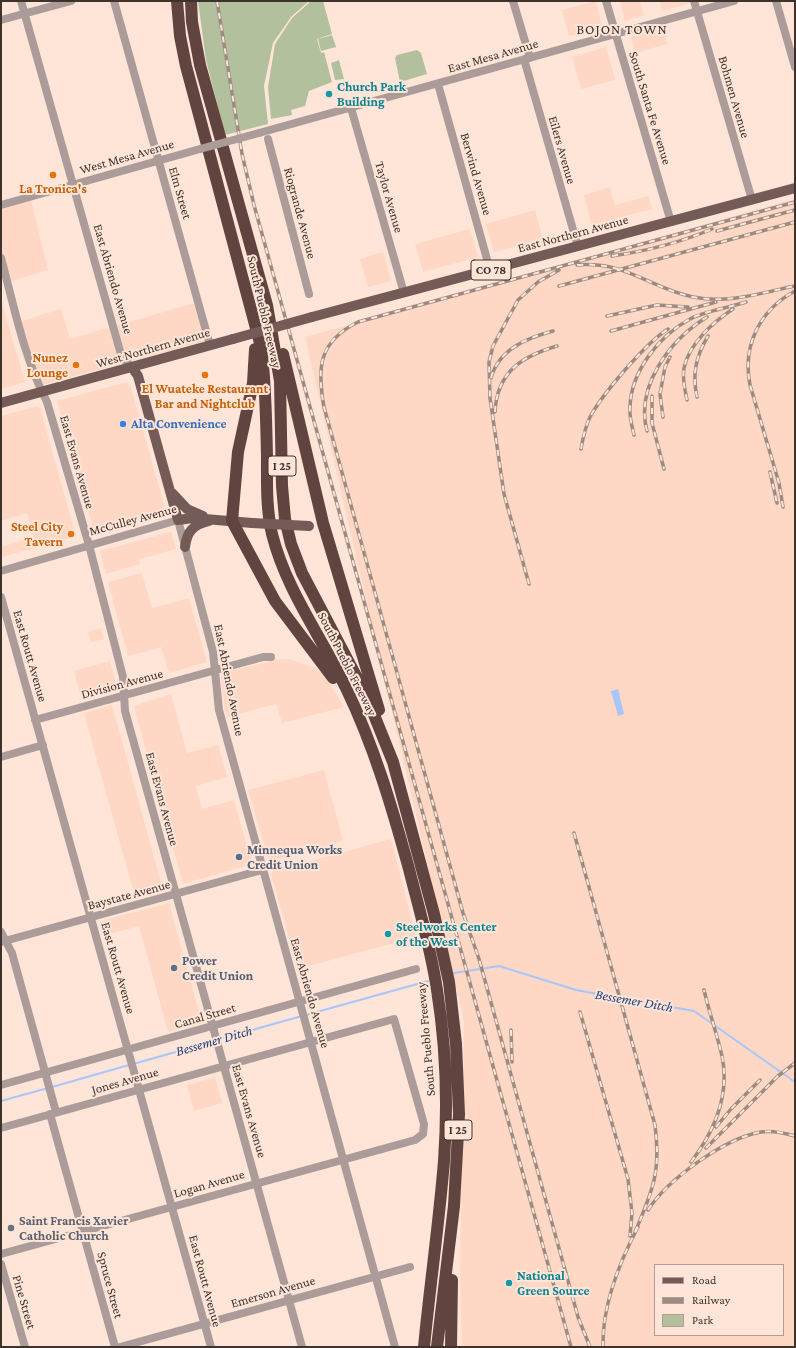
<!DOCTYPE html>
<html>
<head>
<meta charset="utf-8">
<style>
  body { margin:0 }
  #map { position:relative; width:796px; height:1348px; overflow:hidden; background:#fee5d8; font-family:"Crimson Pro",serif }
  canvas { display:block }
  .frame { position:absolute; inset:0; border:2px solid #3e322c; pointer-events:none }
  .legend { position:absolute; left:654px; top:1264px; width:130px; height:72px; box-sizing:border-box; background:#fee5d8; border:1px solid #b19d93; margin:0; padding:5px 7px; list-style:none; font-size:12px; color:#3e322c }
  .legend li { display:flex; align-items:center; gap:8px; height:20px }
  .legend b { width:20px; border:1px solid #b19d93 }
</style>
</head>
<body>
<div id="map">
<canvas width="796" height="1348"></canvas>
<div class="frame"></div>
<ul class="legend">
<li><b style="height:5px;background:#745b57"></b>Road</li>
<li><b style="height:5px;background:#9d8b81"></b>Railway</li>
<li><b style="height:11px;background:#b2c09e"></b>Park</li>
</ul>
</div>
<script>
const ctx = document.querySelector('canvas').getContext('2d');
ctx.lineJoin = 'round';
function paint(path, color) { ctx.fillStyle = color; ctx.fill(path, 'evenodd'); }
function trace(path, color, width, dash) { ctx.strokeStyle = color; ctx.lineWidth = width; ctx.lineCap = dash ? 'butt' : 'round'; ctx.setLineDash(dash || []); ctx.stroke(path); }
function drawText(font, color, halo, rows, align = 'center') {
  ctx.font = font + ' "Crimson Pro",serif'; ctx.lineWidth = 4; ctx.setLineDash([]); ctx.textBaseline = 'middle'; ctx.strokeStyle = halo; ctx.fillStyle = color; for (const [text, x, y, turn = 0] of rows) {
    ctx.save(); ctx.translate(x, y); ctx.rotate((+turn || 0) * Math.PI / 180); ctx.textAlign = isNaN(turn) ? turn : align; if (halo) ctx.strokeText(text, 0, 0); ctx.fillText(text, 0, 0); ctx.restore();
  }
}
paint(new Path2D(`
  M596,1L602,25L598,28L569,36L562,10Z
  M620,1H640L644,15L625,21Z
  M660,1H690L691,3L662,11Z
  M663,28L667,44L635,53L631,37Z
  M606,47L615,80L581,89L572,57Z
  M610,187L615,205L648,196L652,209L592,225L584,195Z
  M30,197L48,270L8,282L1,258V205Z
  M795,199V1347H462L460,1279L464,1021L305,337ZM655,1265H783V1335H655Z
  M535,210L543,239L494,252L486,224Z
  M470,229L478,257L423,272L415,244Z
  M383,252L391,281L368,287L360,259Z
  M1,300L25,382L1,389Z
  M198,302L209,340L38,386L19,322L61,309L70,339Z
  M127,382L131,388L166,512L94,531L57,401Z
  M37,406L40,408L76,536L2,557L1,547L34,537L27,513L1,521V416Z
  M171,532L176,549L139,559L140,564L106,574L100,551Z
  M142,573L152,608L189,598L207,662L169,673L161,647L128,656L108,582Z
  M101,628L104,639L91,642L88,632Z
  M289,659L316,668L325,676L344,707L282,723L276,704L227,717L225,712L221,676L223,673L275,660Z
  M110,661L117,687L81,697L74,671Z
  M171,694L187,753L218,745L227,777L196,786L202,809L234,800L252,864L183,884L134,706Z
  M112,705L163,890L135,897L84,713Z
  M324,770L343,841L269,861L248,790Z
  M391,839L416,937L298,969L271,874L273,871Z
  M169,903L202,1023L168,1032L139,926L106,935L103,931L101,923L105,920Z
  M215,1077L222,1103L194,1111L187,1085Z`), '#fed8c4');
paint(new Path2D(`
  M198,1H309L291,17L273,43L264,86L268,124L225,135L206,60Z
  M311,1H323L332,34L317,39L321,53L324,52L332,82L309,91L305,106L291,110L292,115L271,119L268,87L275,44L292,18Z
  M332,35L336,47L321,51L318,39Z
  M417,50L421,53L427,74L400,82L395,58L397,55Z
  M339,60L344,79L335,80L331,63Z`), '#b2c09e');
paint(new Path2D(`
  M618,689L624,714L618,716L611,691Z`), '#a8c6fc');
trace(new Path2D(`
  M454,973L499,966L576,990L694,1011L795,1082
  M306,1015L428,981
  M220,1039L302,1016
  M133,1064L215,1041
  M52,1087L129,1065
  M1,1101L48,1088`), '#a8c6fc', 2);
trace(new Path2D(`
  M21,1L122,358L132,367
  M114,1L210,345
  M513,1L530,58
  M606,1L671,222
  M694,1L752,200
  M776,1L795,67
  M1,20L71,1
  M524,59L578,247
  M438,84L490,270
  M351,108L404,293
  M259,133L734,1
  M268,139L309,294
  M1,205L200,149
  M1,258C14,306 24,358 47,402L89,545L123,677L125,711L302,1347
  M1,571L178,520L213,652L219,710L395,1347
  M1,597L211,1347
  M35,720L263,657H271
  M1,757L43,745
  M1,932L12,953L56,1112
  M1,942L262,870
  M1,1085L416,969
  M50,1114L115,1347
  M1,1128L394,1019L424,1124L423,1134L415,1140L1,1254
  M1,1264L25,1347
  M120,1347L410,1267`), '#ab9b99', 8);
trace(new Path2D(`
  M312,317L795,188
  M132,367L138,376L178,520L193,518L252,523
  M1,403L233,339
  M172,493L187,509L203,516
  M185,547C187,531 193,525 209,521`), '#745b57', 10);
trace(new Path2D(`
  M177,1L180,36L186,66L261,347C266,384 266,419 267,456C267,482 266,508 272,534C286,590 321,636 346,688C374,746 392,807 409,869C419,909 431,949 437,990C446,1046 448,1105 444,1161C439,1223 430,1285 424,1347
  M191,1L192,22L200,65L267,305L280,381L282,486L285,519L291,544L302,573L366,695L393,762L434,914L449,982L456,1044L459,1114L454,1206L437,1347
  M255,349L253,383L238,452L232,521L275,601L333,678
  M283,354L323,523L379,710
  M451,1347L452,1280`), '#614440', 12);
const rail = new Path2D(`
  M217,1L242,154L254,205L571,1347
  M717,231L795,210
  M612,256C647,251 679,243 712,229
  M577,265C627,261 649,288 693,297C729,304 760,293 795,286
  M559,286L795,222
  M607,316L657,305L688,307
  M611,331L716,302
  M491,378C499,349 527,338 553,331
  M652,396V423L664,469
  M697,397C692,374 696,356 708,336
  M687,400C685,390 682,379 684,368C689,344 713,322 733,309
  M495,412C497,371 523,356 557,346
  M663,417L660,394L665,367L670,357
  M647,431C635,386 670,340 707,317
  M634,435C632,426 629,416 630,407C631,371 659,336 690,319C702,312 731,307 746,302
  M581,449C583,438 585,427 590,417C603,393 646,343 668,329
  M770,472L777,503
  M783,507L779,483L750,385C742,345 760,310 795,291
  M529,584L504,494L490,398L489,362L493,346L518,300L538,282L559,270
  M574,833L655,1125C661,1172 653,1190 635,1232
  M580,1012L628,1179L632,1213L630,1236
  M511,1030L512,1062
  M716,1127L731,1109L760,1080
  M706,1148L778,1076L795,1063
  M691,1162C714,1132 730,1095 722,1056C717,1034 709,1012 704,990
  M648,1210C668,1179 725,1138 761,1132C772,1130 784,1133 795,1136
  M590,1347L578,1317L479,959L463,913L324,407C317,368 318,342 358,322L795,202
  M603,1347C602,1306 619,1263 638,1227`);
trace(rail, '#9d8b81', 3.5);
trace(rail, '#fee5d8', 2, [6]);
trace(new Path2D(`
  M200,149L259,133`), '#ab9b99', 8);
trace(new Path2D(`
  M233,339L312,317
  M252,523L309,526`), '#745b57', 10);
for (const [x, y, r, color] of [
  [329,94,4,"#0f9aa8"],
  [53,175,4,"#e8710a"],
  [76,365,4,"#e8710a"],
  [205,375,4,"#e8710a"],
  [123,424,4,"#3f7fe0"],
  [71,534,4,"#e8710a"],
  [239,857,4,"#5c6f8a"],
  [388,934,4,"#0f9aa8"],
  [174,968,4,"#5c6f8a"],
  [11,1228,4,"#6b7280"],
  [509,1283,4,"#0f9aa8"]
]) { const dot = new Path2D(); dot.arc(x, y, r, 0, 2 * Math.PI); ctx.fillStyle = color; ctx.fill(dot); trace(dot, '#fee5d8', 1.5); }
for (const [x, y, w] of [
  [491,270,40],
  [282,466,28],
  [458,1130,28]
]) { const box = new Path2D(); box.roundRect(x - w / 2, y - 10, w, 20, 3); ctx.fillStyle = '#fee5d8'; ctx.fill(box); trace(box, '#3e322c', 1); }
drawText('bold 12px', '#3e322c', null, [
  ["CO 78",491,270],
  ["I 25",282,466],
  ["I 25",458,1130]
]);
drawText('13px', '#3e322c', '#fee5d8', [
  ["East Mesa Avenue",493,56,-16],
  ["Bohmen Avenue",734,97,74],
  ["South Santa Fe Avenue",650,108,73],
  ["Eilers Avenue",562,150,74],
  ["West Mesa Avenue",127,157,-16],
  ["Berwind Avenue",476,174,74],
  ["Elm Street",180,193,74],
  ["Taylor Avenue",389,197,74],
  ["Riogrande Avenue",300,213,75],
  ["East Northern Avenue",573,234,-15],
  ["East Abriendo Avenue",113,279,74],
  ["South Pueblo Freeway",264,312,77],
  ["West Northern Avenue",153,348,-16],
  ["East Evans Avenue",77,462,74],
  ["McCulley Avenue",133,520,-15],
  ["East Routt Avenue",30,656,74],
  ["South Pueblo Freeway",347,664,63],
  ["East Abriendo Avenue",229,680,79],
  ["Division Avenue",122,684,-15],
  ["East Evans Avenue",162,799,75],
  ["Baystate Avenue",129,895,-15],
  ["East Routt Avenue",118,968,74],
  ["East Abriendo Avenue",310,993,74],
  ["Canal Street",205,1016,-16],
  ["South Pueblo Freeway",426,1039,-95],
  ["Jones Avenue",125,1081,-16],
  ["East Evans Avenue",249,1111,74],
  ["Logan Avenue",209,1184,-16],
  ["East Routt Avenue",205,1281,75],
  ["Spruce Street",110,1285,75],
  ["Emerson Avenue",273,1292,-16],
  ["Pine Street",24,1302,74]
]);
drawText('bold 13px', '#0d838f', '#fee5d8', [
  ["Church Park",337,87],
  ["Building",337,102],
  ["Steelworks Center",396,927],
  ["of the West",396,942],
  ["National",517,1276],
  ["Green Source",517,1291]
], 'left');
drawText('bold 13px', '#c56008', '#fee5d8', [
  ["La Tronica's",53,189],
  ["Nunez",68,358,"right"],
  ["Lounge",68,373,"right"],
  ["El Wuateke Restaurant",205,389],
  ["Bar and Nightclub",205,404],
  ["Steel City",63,527,"right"],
  ["Tavern",63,542,"right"]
]);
drawText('bold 13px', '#366cbe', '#fee5d8', [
  ["Alta Convenience",131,424]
], 'left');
drawText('bold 13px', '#4e5e75', '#fee5d8', [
  ["Minnequa Works",247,850],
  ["Credit Union",247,865],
  ["Power",182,961],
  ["Credit Union",182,976]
], 'left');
drawText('bold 13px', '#5b616d', '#fee5d8', [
  ["Saint Francis Xavier",19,1221],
  ["Catholic Church",19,1236]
], 'left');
ctx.letterSpacing = '1px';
drawText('14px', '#3e322c', '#fee5d8', [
  ["BOJON TOWN",622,30]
]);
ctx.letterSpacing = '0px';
drawText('italic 14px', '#20407f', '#fee5d8', [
  ["Bessemer Ditch",634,1001,10],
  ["Bessemer Ditch",214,1041,-16]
]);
</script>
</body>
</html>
